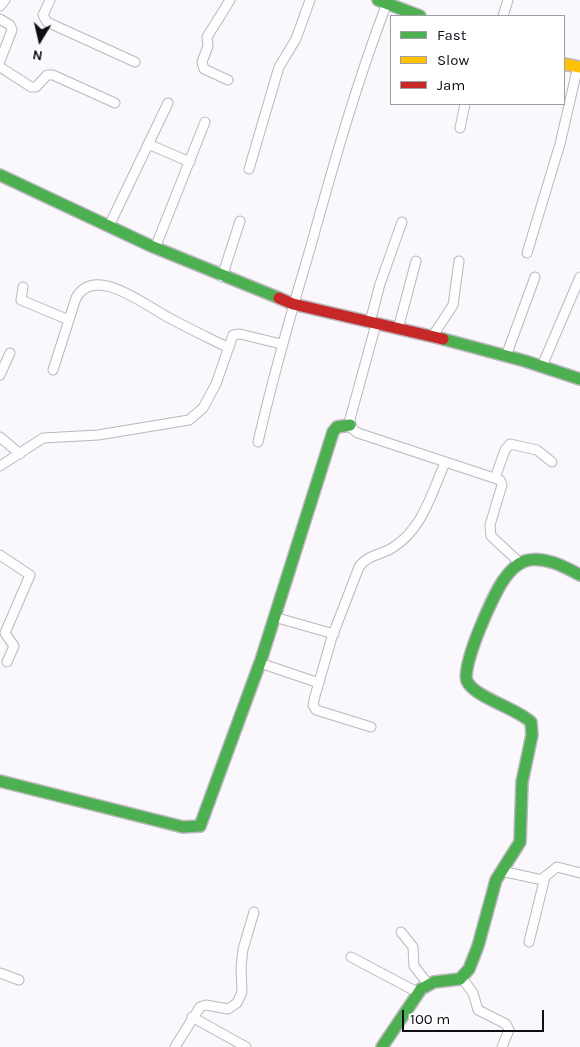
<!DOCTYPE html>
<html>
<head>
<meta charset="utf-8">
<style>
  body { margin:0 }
  #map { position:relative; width:580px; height:1047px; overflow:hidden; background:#faf8fc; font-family:Karla,sans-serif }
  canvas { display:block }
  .legend { position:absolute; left:390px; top:15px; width:175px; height:90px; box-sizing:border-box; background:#fff; border:1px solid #9f9ea2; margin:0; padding:6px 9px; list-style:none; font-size:15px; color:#100d17 }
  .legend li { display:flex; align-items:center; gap:10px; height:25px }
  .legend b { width:25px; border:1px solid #9f9ea2 }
  .north { position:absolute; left:15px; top:15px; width:50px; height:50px; -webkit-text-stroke:4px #fff; paint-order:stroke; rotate:189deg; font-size:14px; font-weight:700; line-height:20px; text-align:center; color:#100d17 }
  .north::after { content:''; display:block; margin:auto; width:18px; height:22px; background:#100d17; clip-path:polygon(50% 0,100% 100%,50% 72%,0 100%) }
  .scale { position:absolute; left:402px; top:1010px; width:142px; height:22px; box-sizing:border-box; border:2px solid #100d17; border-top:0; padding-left:6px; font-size:15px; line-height:18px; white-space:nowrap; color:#100d17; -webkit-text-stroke:4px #fff; paint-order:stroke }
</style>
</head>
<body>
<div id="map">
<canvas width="580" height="1047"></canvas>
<ul class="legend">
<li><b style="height:6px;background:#4caf50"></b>Fast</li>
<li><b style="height:6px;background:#ffc107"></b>Slow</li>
<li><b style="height:6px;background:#c62828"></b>Jam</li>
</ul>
<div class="north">N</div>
<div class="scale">100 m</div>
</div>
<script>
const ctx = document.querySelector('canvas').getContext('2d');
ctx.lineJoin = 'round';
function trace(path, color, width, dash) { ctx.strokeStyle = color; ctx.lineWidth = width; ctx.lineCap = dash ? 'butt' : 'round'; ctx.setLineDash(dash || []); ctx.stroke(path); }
const street = new Path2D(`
  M50,0L43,15L47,22L135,62
  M0,6L5,0
  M503,16L508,0
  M0,19L10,25L12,30L0,61
  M0,67L31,87H36L47,75H53L115,103
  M228,80L204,69L202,62L208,46L207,37L230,0
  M460,128L465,104
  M148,144L190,162
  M249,169L279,67L296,39L310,0
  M109,226L168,103
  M155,248L205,122
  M527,253L560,144L578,66
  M222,277L240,221
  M23,287L21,300L69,320
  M370,322L380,284L402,222
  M376,324L350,419L351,428L358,433L500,480L502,485L490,525L491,536L520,563
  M398,329L416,261
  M432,337L453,305L459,261
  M506,356L535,277
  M542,366L580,277
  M53,370L76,298C94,265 142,303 164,315C185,327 207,337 229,348
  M0,375L10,353
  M0,437L20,454
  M258,442C273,377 291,313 310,249C333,166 356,84 387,3
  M0,466L43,438L98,435L189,420L203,408L216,384L233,335L240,334L281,344
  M495,478L505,450L510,444L537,450L552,462
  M0,555L30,575L5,633L14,646L7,662
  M274,617L334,634
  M260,663L319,683
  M371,727L316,710L313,705L315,696L332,637L359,567C367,555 381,555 392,548C423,529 431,494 445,463
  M501,871L538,879H542L557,867L580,873
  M401,932L413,947L414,966L428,984
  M529,942L545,877
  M351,957L419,993
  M0,973L19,980
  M462,978L473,993L478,1010L506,1024L509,1030L502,1047
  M192,1017L246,1047
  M175,1047L200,1007L206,1005L228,1009L237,1003L242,992L241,968L243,949L254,912`);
const fast = new Path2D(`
  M378,0L420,16
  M0,175L151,246L279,298
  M443,339L525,361L580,379
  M0,781L183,827L200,826L261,660L333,432L337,427L350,425
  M382,1047L421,989L434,982L460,979L469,969L478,946L496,880L520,842L522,782L532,735L531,722C516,708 474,697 467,681C461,666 494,592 505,578C510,571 517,564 525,561C543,555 565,567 580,575`);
const slow = new Path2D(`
  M564,64L580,67`);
const jam = new Path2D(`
  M279,298L293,304L443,339`);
trace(street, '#bab7bf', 11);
trace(fast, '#bab7bf', 14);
trace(slow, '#bab7bf', 14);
trace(jam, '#bab7bf', 14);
trace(street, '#fefeff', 9);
trace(fast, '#4caf50', 11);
trace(slow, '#ffc107', 11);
trace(jam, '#c62828', 11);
</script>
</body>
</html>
